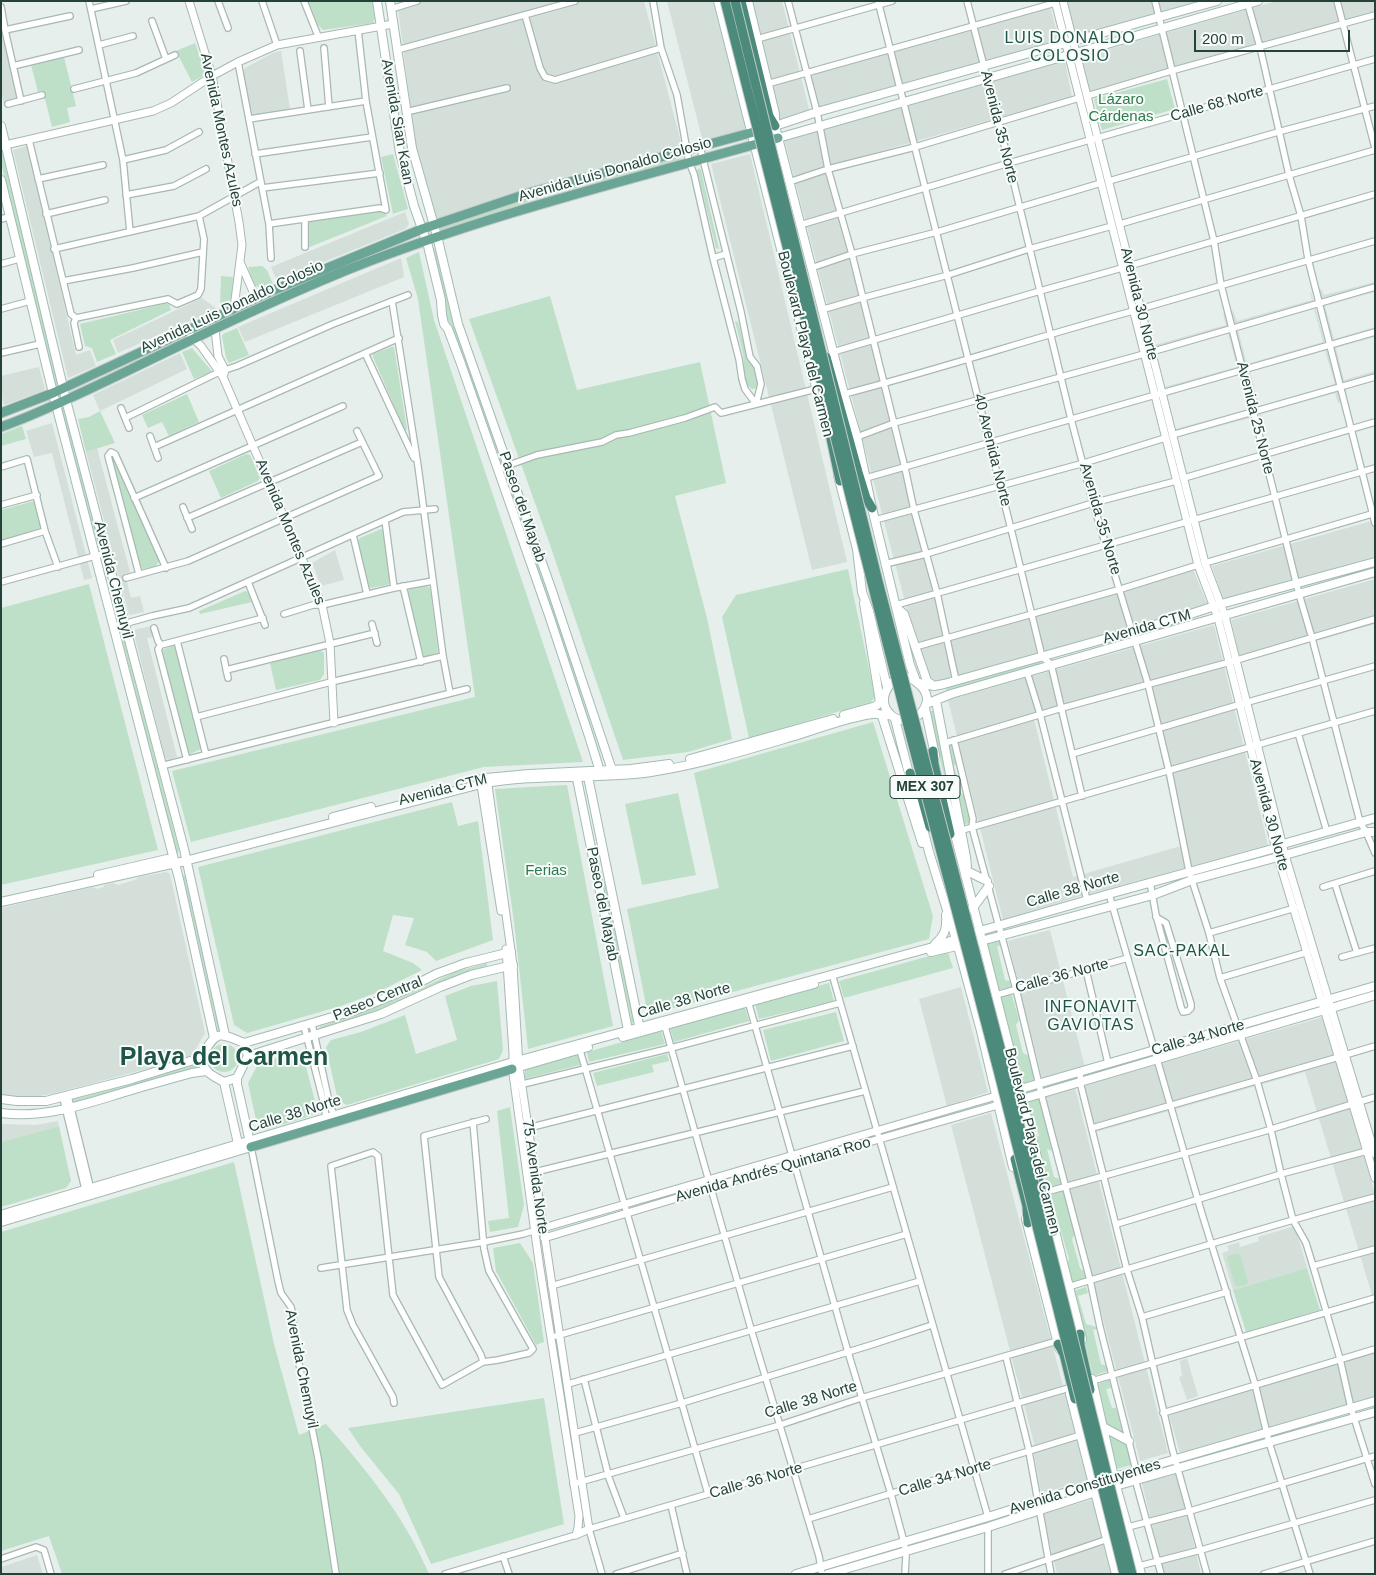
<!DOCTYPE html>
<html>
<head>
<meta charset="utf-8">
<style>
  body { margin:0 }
  #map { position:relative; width:1376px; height:1575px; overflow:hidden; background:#e6efeb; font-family:Arial,sans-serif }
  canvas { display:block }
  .frame { position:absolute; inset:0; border:2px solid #24423a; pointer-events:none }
  .scale { position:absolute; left:1194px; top:30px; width:156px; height:22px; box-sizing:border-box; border:2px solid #24423a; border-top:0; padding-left:6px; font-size:15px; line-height:18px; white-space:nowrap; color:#24423a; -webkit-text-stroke:4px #f7fbf9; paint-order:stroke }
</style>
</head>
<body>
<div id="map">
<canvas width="1376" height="1575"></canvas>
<div class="frame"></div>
<div class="scale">200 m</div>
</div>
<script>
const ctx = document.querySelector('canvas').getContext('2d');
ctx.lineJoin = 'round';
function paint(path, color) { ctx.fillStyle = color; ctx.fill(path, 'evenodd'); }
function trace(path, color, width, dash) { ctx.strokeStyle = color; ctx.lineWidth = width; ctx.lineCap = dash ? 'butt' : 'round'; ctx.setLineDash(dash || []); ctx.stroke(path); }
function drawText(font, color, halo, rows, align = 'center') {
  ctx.font = font + ' Arial,sans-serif'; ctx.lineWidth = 4; ctx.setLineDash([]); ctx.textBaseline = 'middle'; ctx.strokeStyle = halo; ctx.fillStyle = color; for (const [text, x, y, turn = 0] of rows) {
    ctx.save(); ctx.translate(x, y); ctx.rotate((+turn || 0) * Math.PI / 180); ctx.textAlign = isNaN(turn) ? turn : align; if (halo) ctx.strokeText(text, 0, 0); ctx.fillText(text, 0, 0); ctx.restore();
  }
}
paint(new Path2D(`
  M397,1H644L682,146L561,178L435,219L416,148Z
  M667,1H713L746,131L703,142Z
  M750,1H782L810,113L780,121Z
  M1064,1H1204L1074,38Z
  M1277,1H1375V11L1090,91L1082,57Z
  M1050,6L1060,44L815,112L807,75Z
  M1,24L19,100L4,104L1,91Z
  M281,51L290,109L252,115L243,72L245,68L273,53Z
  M1065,61L1072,97L828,166L949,640L1193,569L1208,606L932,683L915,640L784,139Z
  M27,146L76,355L90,350L96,366L68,378L13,150Z
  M750,154L847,562L812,570L711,164Z
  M405,212L409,224L405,229L277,281L271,267Z
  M401,258L404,277L245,342L238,327Z
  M1375,282V292L1325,306L1334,339L1375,327V337L1336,348L1344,380L1375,371V381L1346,389L1347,400L1318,289H1321L1324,295Z
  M1310,292H1311L1341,402L1338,403L1335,393L1261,414L1263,424L1262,425L1231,311H1233L1237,321L1312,300ZM1314,309L1323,342L1247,364L1238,330ZM1325,351L1335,384L1259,406L1250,372Z
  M202,298L217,309L118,353L113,340Z
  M1225,313L1255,427H1253L1250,418L1175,438L1151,346L1226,325L1223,314ZM1228,333L1237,367L1164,387L1155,353ZM1239,375L1248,409L1175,429L1166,396Z
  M180,353L187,369L100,411L93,395Z
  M39,367L45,389L42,391L4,405L1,393V376Z
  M52,423L92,578L84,580L52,453L34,457L26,431Z
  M97,448L130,572L125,574L131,598L140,596L144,612L129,615L86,452Z
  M1375,520V557L1223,599L1212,566Z
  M335,550L344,580L321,586L312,563Z
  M1375,579V624L1241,662L1231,620Z
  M1214,625L1268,845L1078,897L1003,920L948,700ZM1146,688L1181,846L1073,877L1033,715Z
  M152,626L154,637L147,638L177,757L168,760L165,758L133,630Z
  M166,872L170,874L205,1033L193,1054L190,1057L53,1094L23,1098L1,1094V908L93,887L96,889L104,887V885L113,883L118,885L135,880L138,877Z
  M1050,930L1085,1067L1042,1078L1008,941Z
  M961,987L988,1092L947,1106L919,999Z
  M1323,1017L1375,1194V1305L1305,1072L1096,1132L1083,1086Z
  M1075,1088L1168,1453L1140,1461L1045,1097Z
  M991,1113L1088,1480L1041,1493L1034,1453V1443L951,1125Z
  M58,1121L59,1126L1,1142V1124L36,1125Z
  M1295,1226L1307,1268L1233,1290L1222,1253L1229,1251L1227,1246L1239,1242L1240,1247L1259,1241L1258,1237Z
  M1375,1347V1396L1180,1453L1167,1408Z
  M1187,1358L1198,1396L1187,1400L1179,1377L1182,1376L1180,1361Z
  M1177,1474L1201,1574H1164L1142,1483Z
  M1094,1499L1112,1574H1057L1043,1514Z
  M37,1555L43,1574H1V1567Z`), '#d4dfda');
paint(new Path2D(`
  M308,1H372L375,18L373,23L323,30L318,25Z
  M195,43L205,72V75L192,82L176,51Z
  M64,57L76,106L67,108L70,122L52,127L43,91L38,92L31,65Z
  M1167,79L1175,109L1102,130L1094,99Z
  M2,151L58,383V385L55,386L1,163Z
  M393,154L408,209L393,214L381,157Z
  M678,156L681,158L679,160L539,198L442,231L440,230V228L530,197Z
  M699,168L701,170L719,249L716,248L697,170Z
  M376,210L385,213L387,216L307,248L308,220Z
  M435,248L449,307L454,314L455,327L503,464L502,465L451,325L446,317L445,300L433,251Z
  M419,252L434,320L583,762L484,767L191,842L172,771L475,697L418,299L406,258Z
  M262,266L267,270L273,284L263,289L254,285L248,267Z
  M221,276L233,277C232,291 236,301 220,306Z
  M550,296L577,390L700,362L726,483L675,496L707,618L732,739L688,752L623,760L549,542L469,319Z
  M164,304H169L171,310L110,340L116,354L97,362L92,348L85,346L80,324Z
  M735,321L738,322C741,333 743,344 747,354C751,367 761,372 756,388L752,389L746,384L743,370L744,364L743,354Z
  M237,328L249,355L229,363L226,357L222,337L223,334Z
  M391,347H394L407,429L405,431L373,357V354Z
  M192,348L211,370V372L194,379L182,352Z
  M187,394L199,422L169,436L162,422L148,428L142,415Z
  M63,406L101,550L100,553L61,409Z
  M100,411L115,443L86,452L78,419L89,417Z
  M22,426L26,439L1,446V434Z
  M246,454L250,455L260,478L258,481L221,498L209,471Z
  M112,455L159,561L156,566L143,569L140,566L110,456Z
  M505,472L564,640L603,762L602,760L504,473Z
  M34,501L42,529L2,541L1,510Z
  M381,529L383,531L391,581L388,585L371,588L369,587L357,542L360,538Z
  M848,569L875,697L871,702L749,738L722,617L736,595Z
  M89,584L158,850L1,885V608Z
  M427,586L430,588L438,652L436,654L425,657L423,654L407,592L409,589Z
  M245,591L248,592L252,602L200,614L199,611Z
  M120,631H122L179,850L178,853L176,854Z
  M174,645L176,646L201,749L190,754L187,753L162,650Z
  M320,650L324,653V674L320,680L276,690L270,663Z
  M1040,660L1041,663L1040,664L948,691L946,689L948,686Z
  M931,711H934L937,713L956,818L954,817L929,714Z
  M873,722L933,916L929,939L648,1015L627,909L719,888L694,773Z
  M949,745L952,746L957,764L954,766L961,794L965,795L971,822L964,825L962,823Z
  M567,785L613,1026L528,1049L514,922L495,789Z
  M678,793L696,875L642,885L625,804Z
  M452,802L458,826L478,821L493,940L436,961L427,952L405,945L414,918L393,915L383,951L413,963L422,970L378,992L341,1006L247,1033L234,1025L198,867Z
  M183,875L185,876L220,1032H218Z
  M603,882H605L634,1022L632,1024Z
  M999,941L1001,946H997L1005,980L1010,981L1011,987L998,990L987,947V944Z
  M944,952H948L953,968L844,998L839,981Z
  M487,963V966L442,981L394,1004L362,1016L321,1029L319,1027L403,997L455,972Z
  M497,981L503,1050L499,1059L347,1105L338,1101L326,1047L331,1040L361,1032L405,1015L416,1054L457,1040L445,996L471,986Z
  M829,983L834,1001L759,1019L755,1004Z
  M1011,992L1019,1020L1016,1025L1023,1053L1029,1056L1035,1082L1022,1086L1021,1082L1023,1079L1020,1067H1019L1014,1056L1000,996Z
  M745,1007L749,1021L674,1042L670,1028Z
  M836,1012L844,1041L771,1061L763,1030Z
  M661,1031L665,1044L589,1062L587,1052Z
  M210 1058a14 14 0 1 1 28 0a14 14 0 1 1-28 0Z
  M295,1052L303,1055L317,1109L311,1116L265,1130L257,1125L248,1083L258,1064Z
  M577,1054L580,1065L525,1079V1069Z
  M667,1054L669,1061L652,1065L654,1072L597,1086L593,1073Z
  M198,1063L199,1067L74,1102L73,1099L79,1097Z
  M1040,1097L1052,1151L1047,1149L1054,1177L1060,1179L1061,1184L1048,1189L1035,1137L1039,1136L1034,1118L1029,1117L1026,1104L1027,1100Z
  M510,1107L524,1205L518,1227L490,1232L488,1221L509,1218L497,1111Z
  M59,1126L71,1181L66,1188L1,1207V1142Z
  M234,1162L274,1344L299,1435L326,1424C366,1469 405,1517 429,1574H62L49,1536L1,1551V1232Z
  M1063,1191L1075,1234L1072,1239L1080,1268L1085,1272L1086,1278L1071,1282L1067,1264L1069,1259L1054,1207L1051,1205L1049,1195Z
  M520,1243L533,1263L544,1342L536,1345L496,1271L493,1248Z
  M1238,1253L1240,1255L1248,1281L1247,1284L1237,1287L1235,1285L1227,1258L1228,1256Z
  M1307,1268L1320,1310L1246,1332L1233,1290Z
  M1086,1287L1088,1293L1078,1296L1086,1324L1097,1327V1329L1093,1330L1101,1364L1107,1366L1108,1371L1093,1376L1083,1334L1084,1331L1073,1291Z
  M1109,1380L1111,1388L1106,1389L1112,1408H1116L1124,1435L1105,1425L1095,1385Z
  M544,1398L564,1524L431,1564L399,1494L360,1446L348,1428Z
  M1107,1434H1109L1126,1444L1132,1465L1116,1469Z`), '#bfe0c8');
const minor = new Path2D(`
  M89,1L123,160L130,232
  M218,1L228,28
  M262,1L277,45
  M304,1L318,36
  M653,1L661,48L677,95L689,162L694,174L713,258L739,359L742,379L745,389L756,404
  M788,1L817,112L828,169L852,254L905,468L914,510L937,593L956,681
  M878,1L1011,529L1042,657L1051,664L1082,796
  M967,1L1009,163L1071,419L1093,503L1148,684L1169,771L1189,871L1209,933L1220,978L1257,1081L1271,1130L1281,1174L1293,1220L1306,1243L1313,1266L1340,1359L1351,1408L1375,1484
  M1155,1L1214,241L1221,285L1275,497L1299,594L1312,638L1360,822L1366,832L1375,853
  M1247,1L1260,47L1289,175L1301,216L1308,259L1375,523
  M1337,1L1375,148
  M1,7L5,30L21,101
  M91,9L126,1
  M391,9L417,1
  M525,15L540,68L545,77L555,80L661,48
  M152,21L166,59
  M5,30L70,16
  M757,39L892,1
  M99,45L133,36
  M324,48L329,107
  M397,50L575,1
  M300,51L308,110
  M238,62L269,224L271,258
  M13,66L79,50
  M767,84L1055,3
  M74,89L136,73L175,55
  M1087,96L1171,71L1375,15
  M8,104L42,95
  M406,112L507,88
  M249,119L366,101
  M29,140L71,314L76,318L74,323L79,347
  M700,147L741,312L750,357L757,366L761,384L756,404
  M255,154L372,137
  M123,160L166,150L199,132
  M38,179L103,165
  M1109,181L1278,132L1375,106
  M789,182L828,169L915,147L1079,98
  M262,188L380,173
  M126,195L174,186L206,169
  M46,214L105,200
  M1,219L9,217
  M305,219V247
  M269,224L380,208L386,210L366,101L358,30
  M1120,224L1375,150
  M800,225L1009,163L1375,59
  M54,249L199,216L260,182
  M713,258L726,254
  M1,264L19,259
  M811,268L852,254L937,232L1101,183
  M63,281L133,268L203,252
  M392,301L418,466L443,656L450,693
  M1,309L30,301
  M1140,309L1375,241
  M821,310L862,298L948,275L1029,249L1112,226
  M76,318L168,299L177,304L198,295L201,289L204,239L199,216
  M833,352L1040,291L1122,268L1375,194
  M1151,352L1375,287
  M1,353L40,344
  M365,353L414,458
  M844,394C941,369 1036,337 1133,311
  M121,408L129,428
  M125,418L219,372L237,366L333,324L408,295
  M1172,435L1375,377
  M150,436L158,458
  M857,437L894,423L1144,354
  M154,447L399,338
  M1,467L27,459L45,531L58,567
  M498,469L537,455L602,442L616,435L629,433L685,418L715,407L721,413L816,389
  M866,478L1375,332
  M1184,478L1375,422
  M134,498L343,406
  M1,505L37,495
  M183,507L192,529
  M187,518L362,442
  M385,520L394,588
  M875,520L1084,463L1165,438
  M353,535L367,594
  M1,544L45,531
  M1205,563L1375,513
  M885,564L926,554L1093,503L1176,481
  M139,574L108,456L111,452L115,454L166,568
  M126,578L188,561L379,476L357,431
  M1,582L106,553
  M248,582L265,625
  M403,586L421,662
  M896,605L1375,468
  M284,614L313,605H322L394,588L433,581
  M372,624L377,643
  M113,627L152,616L189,608L403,512L435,509
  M154,628L158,641L161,645
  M177,641L206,755
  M161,645L158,649L187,760
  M161,645L263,618
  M915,647L1121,589L1198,565
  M224,659L228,678
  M226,670L375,633
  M1027,672L1040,714L1087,900
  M196,717L331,682L443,656
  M1298,733L1327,832
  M954,740L973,819L972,827L1016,989L1042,1097L1090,1280L1100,1327L1136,1470
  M945,743L1062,708L1230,662L1375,619
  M1072,754L1248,702L1375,666
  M161,766L467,689
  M959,831L1375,711
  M1150,882L1156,915L1181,1007L1183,1012L1188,1011L1191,1008V1004L1166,923L1156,917
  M1335,884L1357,953
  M1323,887L1375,871
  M1109,894L1202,1214L1255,1384L1269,1442L1310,1574
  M1209,933L1295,908
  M1342,957L1375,948
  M1086,970L1108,1063
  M832,974L988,1517
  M1220,978L1308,952
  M996,995L1128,958
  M748,1001L848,1352L891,1494L904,1542L906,1556L905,1574
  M664,1023L751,1329L819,1556L822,1574
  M312,1024L330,1106L335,1117
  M304,1026L325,1108L326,1121
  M579,1047L708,1494
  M1345,1055L1375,1046
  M1080,1072L1081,1086L1127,1270L1142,1317L1172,1448L1207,1574
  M519,1085L671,1048L840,1003
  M68,1096L91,1190
  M63,1098L86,1193
  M528,1128L853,1046
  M1092,1128L1339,1057
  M251,1147L278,1281L281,1293L291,1307L293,1316L294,1339L318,1458L336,1574
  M531,1173L865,1091
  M1046,1192L1262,1132L1375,1097
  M1117,1224L1281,1174L1367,1151
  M1313,1266L1375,1249
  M321,1268L484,1242L523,1234L543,1228
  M551,1286L893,1187
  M1068,1287C1170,1256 1272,1225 1375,1197
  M1142,1317L1227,1292
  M556,1336L907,1234
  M1006,1357L1028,1446L1051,1574
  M483,1362L481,1355L439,1277L424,1136L486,1119
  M584,1379L609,1478L624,1518
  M1092,1381L1375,1298
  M568,1384L920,1281
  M394,1403L393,1397L353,1325L347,1310L331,1166L373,1152L378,1156L393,1295L442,1385L483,1362L498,1360L529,1353L533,1349L489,1271L484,1249L473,1122
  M1163,1413L1375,1349
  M575,1433L682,1403L874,1344L932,1325
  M1135,1479L1161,1574
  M573,1484L780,1425L861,1398L1057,1341
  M671,1505L687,1574
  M808,1519L1081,1435
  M1128,1527L1190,1511L1375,1456
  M503,1556L509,1574
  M1,1559L36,1547L44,1550L51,1574
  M1139,1566L1201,1550L1375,1500
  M445,1574L576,1535
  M602,1574L589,1529L1069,1388
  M616,1574L683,1553
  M988,1574V1527
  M1005,1574L1108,1539
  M1264,1574L1375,1541`);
const tertiary = new Path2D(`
  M189,1L212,76L239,222L242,245L234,308
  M1055,1L1198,565L1218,618L1278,857L1375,1178
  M1063,1L1205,563L1225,616L1285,855L1375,1154
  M1,146L153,111L171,103L212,76L238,62L277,45L393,24
  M240,262L256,298
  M215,329L218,356L225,370L223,377
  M191,336L201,346L223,377L322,605L330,643L334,723
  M487,778L513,965L519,1067L589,1529L576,1535
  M480,779L501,911
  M506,949L513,1053V1074L539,1262L579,1516L578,1528L576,1535
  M543,1228L996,1096
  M544,1238L747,1177L998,1105`);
const secondary = new Path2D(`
  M377,1L400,153L414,206L428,246L441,300L442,315L444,324L448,329L460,361L550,618L589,736L598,765L600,775
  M390,1L412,148L437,236L458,324L552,591L613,773
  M718,1L827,430
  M748,1L775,114V126L844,394L857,437L872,508L910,665L916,681
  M1,126L66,400L184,849L225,1035
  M775,126L817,112L1217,1
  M778,138L1258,1
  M1,180L53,393L179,879L214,1038
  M838,475L857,549L862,592L869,611L887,687
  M864,603L880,702
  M897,608L904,614L927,681L934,686
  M900,676C915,677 933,692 925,707C919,720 900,725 890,714C877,701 887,683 900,676Z
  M919,683L934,686L944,684L1172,620L1221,604L1375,562
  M936,701L966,857L967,866L965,870L987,881
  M926,704L951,694L1375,572
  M925,708L935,755
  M844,715L876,706L884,697
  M882,716L922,843
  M895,719L929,852L956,939L981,1031L1013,1167
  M690,759L833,719
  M587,772L640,1030
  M576,774L629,1035
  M486,778L529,774L631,769L669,764
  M945,795L1039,1165
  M333,817L371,807
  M1285,855L1366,832H1375
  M98,875L167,859
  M1,902L185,861L481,784C537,773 595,780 651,772C698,765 747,750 791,737C818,729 844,718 872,714C878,713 884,716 890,715
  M972,909L989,886
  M977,942L1153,895L1192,880L1278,857
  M935,944C945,935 947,929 946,915
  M931,952L961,945
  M623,1037L814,984
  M244,1043L353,1011L403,991L436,974L466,963L511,952
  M248,1056L381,1014L440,987L471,975L513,965
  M200,1058C207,1074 209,1074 224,1082L237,1078
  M512,1069L588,1047
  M224,1082L239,1148
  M1017,1090L1375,986
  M1,1099L17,1101H46L132,1079L200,1058
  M1019,1100L1375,995
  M1,1113C44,1119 85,1104 125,1092C148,1085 170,1079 192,1073L206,1071
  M1,1215L513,1062L933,947L980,931L1109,894L1276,848L1283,844L1375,818
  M1026,1219L1059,1348
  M1,1222L251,1147L237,1084V1078L248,1056L244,1043C215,1030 217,1033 200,1058
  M1054,1227L1082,1339
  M1092,1379L1116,1486L1141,1574
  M1070,1394L1116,1574
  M1103,1427L1129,1441
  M1111,1478L1375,1401
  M1112,1487L1375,1412
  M796,1574L988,1517L1098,1482
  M828,1574L988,1527L1099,1491`);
const primary = new Path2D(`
  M1,413L53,393L274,290L422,229L532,192L765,129
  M1,427C43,412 83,392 123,373C197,337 271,301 347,270C487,214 633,179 778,138
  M251,1147L512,1069`);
const trunk = new Path2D(`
  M741,1L769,116L775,126
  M826,357L858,472L866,498L872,508
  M828,424L840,481
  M933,751L934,764L950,834
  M910,773L920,791L930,827
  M1032,1156L1049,1220L1054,1231
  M1015,1159L1027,1206L1028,1223
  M1080,1334V1345L1090,1390
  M1058,1344L1064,1354L1075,1399`);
trace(minor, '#a8b8b2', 8);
trace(tertiary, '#a8b8b2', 9);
trace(secondary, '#a4bbb3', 10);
trace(primary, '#c2cac8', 11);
trace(trunk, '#c2cac8', 11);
trace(minor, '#fff', 5.5);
trace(tertiary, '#fff', 7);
trace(secondary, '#fff', 8);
trace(primary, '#6aa596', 9);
trace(trunk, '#4c8a7c', 9);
const trunkBridge = new Path2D(`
  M725,1L909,730L998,1070L1124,1574
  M735,1L878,581L1002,1055L1132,1574`);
trace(trunkBridge, '#c2cac8', 11, []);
trace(trunkBridge, '#4c8a7c', 9);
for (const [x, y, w] of [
  [925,787,70]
]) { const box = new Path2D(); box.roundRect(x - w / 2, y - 11.5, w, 23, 4); ctx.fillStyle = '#f7fbf9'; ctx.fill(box); trace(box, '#24423a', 1); }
drawText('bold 14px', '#24423a', null, [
  ["MEX 307",925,787]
]);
drawText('15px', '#2d7a4b', '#f7fbf9', [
  ["Lázaro",1121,100],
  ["Cárdenas",1121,117],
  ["Ferias",546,871]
]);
drawText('15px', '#24423a', '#f7fbf9', [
  ["Calle 68 Norte",1217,104,-16],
  ["Avenida Sian Kaan",397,122,80],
  ["Avenida 35 Norte",999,127,76],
  ["Avenida Montes Azules",221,130,78],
  ["Avenida Luis Donaldo Colosio",615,170,-16],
  ["Avenida 30 Norte",1139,304,76],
  ["Avenida Luis Donaldo Colosio",232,307,-25],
  ["Boulevard Playa del Carmen",805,344,76],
  ["Avenida 25 Norte",1255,418,76],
  ["40 Avenida Norte",992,450,76],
  ["Paseo del Mayab",522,507,71],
  ["Avenida 35 Norte",1100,519,74],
  ["Avenida Montes Azules",290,532,67],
  ["Avenida Chemuyil",113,580,76],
  ["Avenida CTM",1147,627,-16],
  ["Avenida CTM",443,790,-14],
  ["Avenida 30 Norte",1269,815,75],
  ["Calle 38 Norte",1073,890,-16],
  ["Paseo del Mayab",602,904,79],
  ["Calle 36 Norte",1062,976,-15],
  ["Paseo Central",378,999,-22],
  ["Calle 38 Norte",684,1001,-16],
  ["Calle 34 Norte",1198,1038,-16],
  ["Calle 38 Norte",295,1114,-17],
  ["Boulevard Playa del Carmen",1032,1141,76],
  ["Avenida Andrés Quintana Roo",773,1170,-16],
  ["75 Avenida Norte",535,1177,82],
  ["Avenida Chemuyil",301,1369,79],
  ["Calle 38 Norte",811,1400,-17],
  ["Calle 34 Norte",945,1478,-17],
  ["Calle 36 Norte",756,1481,-16],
  ["Avenida Constituyentes",1085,1487,-17]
]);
ctx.letterSpacing = '1px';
drawText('16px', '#1f5548', '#f7fbf9', [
  ["LUIS DONALDO",1070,39],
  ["COLOSIO",1070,57],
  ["SAC-PAKAL",1182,952],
  ["INFONAVIT",1091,1008],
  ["GAVIOTAS",1091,1026]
]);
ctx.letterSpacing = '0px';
drawText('bold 25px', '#1f5548', '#f7fbf9', [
  ["Playa del Carmen",224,1058]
]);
</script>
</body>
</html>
